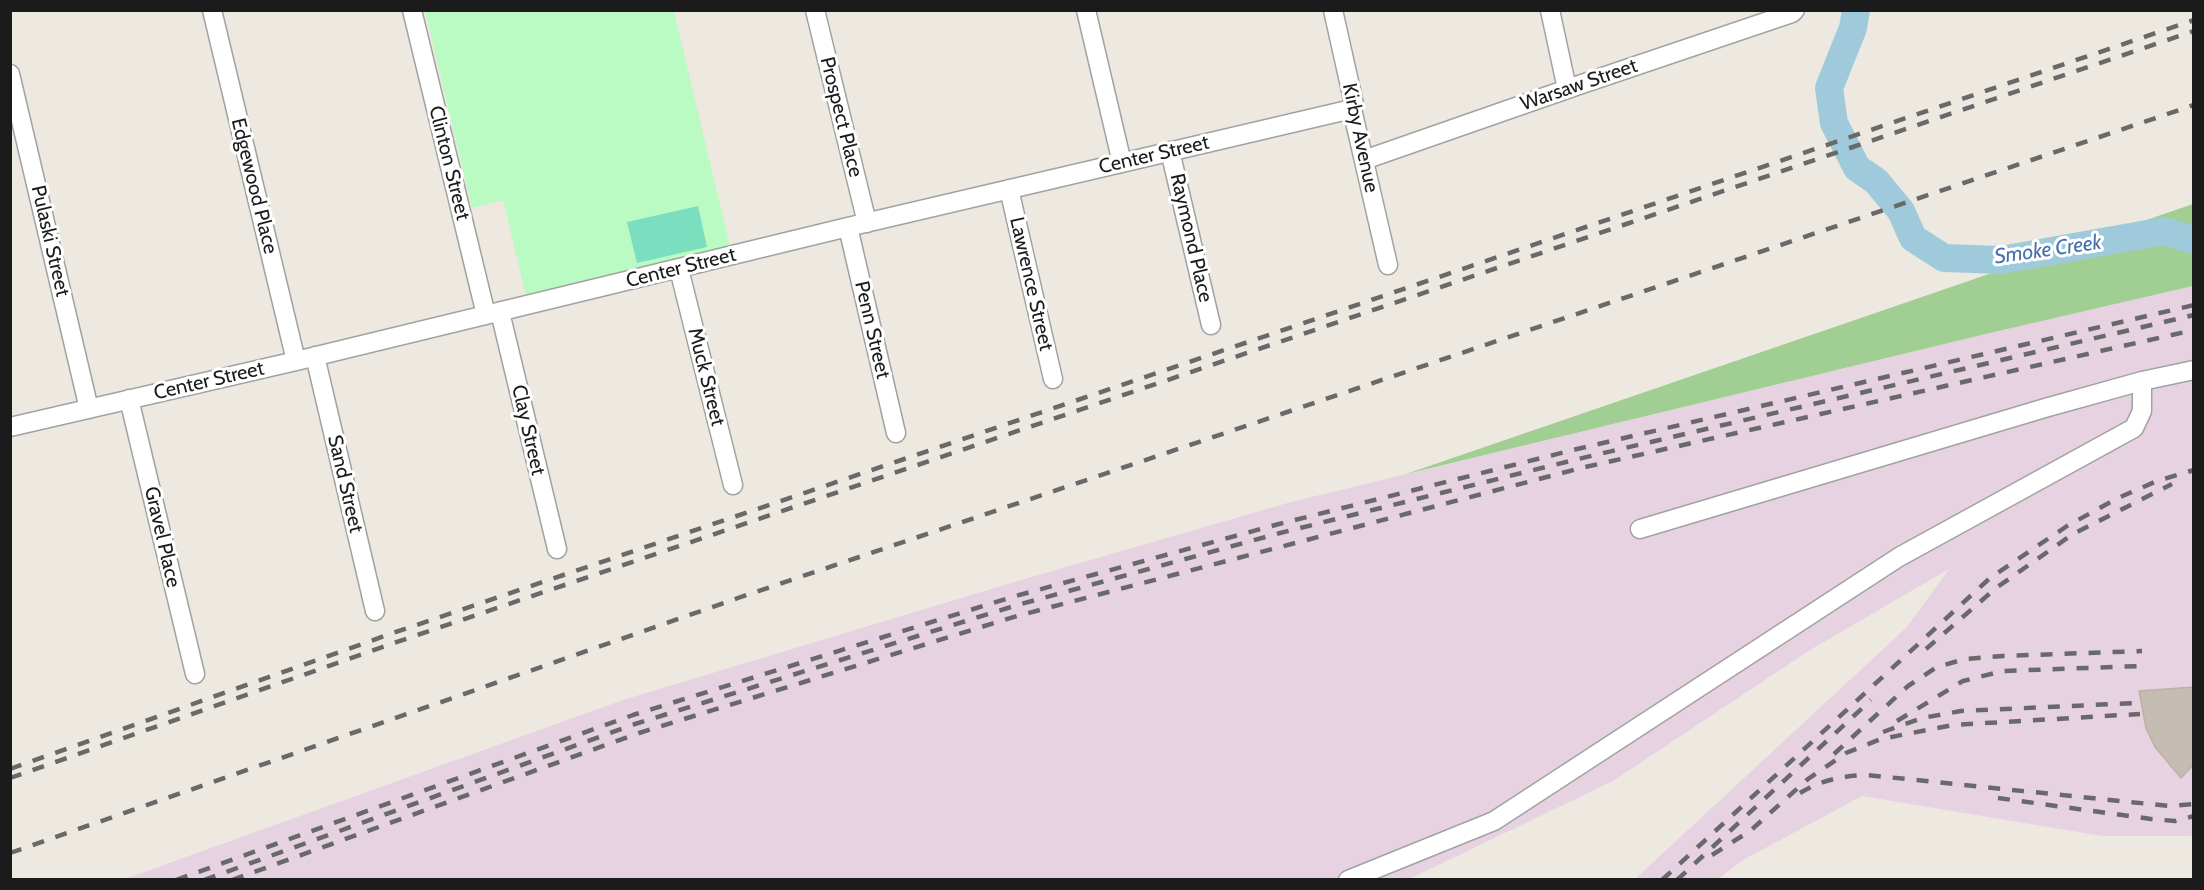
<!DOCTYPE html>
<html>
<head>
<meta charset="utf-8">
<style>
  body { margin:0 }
  #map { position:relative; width:2204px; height:890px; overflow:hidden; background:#ede9e0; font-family:Cabin,sans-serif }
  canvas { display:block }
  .frame { position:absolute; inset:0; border:12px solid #1b1b1b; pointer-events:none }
</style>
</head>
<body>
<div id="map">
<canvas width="2204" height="890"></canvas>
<div class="frame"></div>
</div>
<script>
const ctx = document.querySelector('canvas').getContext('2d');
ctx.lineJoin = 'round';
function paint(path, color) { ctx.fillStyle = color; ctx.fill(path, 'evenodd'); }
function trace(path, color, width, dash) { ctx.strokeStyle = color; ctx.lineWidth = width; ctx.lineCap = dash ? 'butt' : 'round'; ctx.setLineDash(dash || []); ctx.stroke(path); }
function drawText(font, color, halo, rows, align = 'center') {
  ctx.font = font + ' Cabin,sans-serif'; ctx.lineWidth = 6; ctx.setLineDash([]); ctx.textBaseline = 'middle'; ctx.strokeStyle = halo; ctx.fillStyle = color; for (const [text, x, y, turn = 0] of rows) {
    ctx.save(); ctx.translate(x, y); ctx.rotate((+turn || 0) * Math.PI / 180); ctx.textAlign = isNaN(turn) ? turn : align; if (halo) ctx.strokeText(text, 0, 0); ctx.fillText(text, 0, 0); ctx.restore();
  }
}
paint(new Path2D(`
  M2193,286L2194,835L2189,836H2102L1862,796L1743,860L1718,879H1635L1907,627L1949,569L1810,650L1613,781L1409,879L122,880L623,700L1011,583L1291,502L1990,333Z`), '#e6d2e1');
paint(new Path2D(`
  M2193,204V286L1990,333L1406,474Z`), '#a1ce93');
paint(new Path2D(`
  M425,11H674L731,251L527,300L503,200L472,208Z`), '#bafac3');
paint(new Path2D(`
  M698,206L707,247L637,263L627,222Z`), '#7bdfbf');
trace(new Path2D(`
  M1856,10L1853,28L1829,88L1834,123L1857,168L1876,181L1901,211L1913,238L1944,258L2001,260L2164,231L2194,240`), '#9fcadc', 28);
const building = new Path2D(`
  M2194,687V764L2181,778L2155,747L2146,728L2139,691Z`);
paint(building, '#c5bcb3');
trace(building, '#bfb1a2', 1.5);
const minor = new Path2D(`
  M212,10L296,361
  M412,10L486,315
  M815,10L867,223
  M1086,10L1122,163
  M1333,10L1354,104L1352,109L1388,265
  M1550,10L1567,89
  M10,74L89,409
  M1170,151L1211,325
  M1364,160L1576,86L1792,13L1795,10
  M1009,189L1053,379
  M848,227L896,433
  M679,269L733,485
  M500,312L557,549
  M315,356L375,611
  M129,399L195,674
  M10,427L296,361L848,227L1352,109
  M1640,529L2045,408L2142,381L2194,370
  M1348,880L1494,821L1899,557L2134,428L2142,411V381`);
trace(minor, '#a2a2a2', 21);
trace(minor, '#fff', 18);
trace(new Path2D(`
  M1926,649L1996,588L2073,534L2172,484
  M1897,721L1963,681L2003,671L2141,666
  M1883,732L1922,718L1961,711L2136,703
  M1834,754L1908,686L1937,667L1965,659L2003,656L2142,651
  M10,769L393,633L2194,20
  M10,778L394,643L2194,31
  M1800,793C1821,780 1842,776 1867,775L2169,806L2194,804
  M1998,798L2151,819L2175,821L2194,816
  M10,853L738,598L2194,105
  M1712,855L1750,831L1808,779L1846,753L1881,739L1953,725L2140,714
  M176,880L633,715L1012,597L1279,524L1577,449L2194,305
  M204,880L635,724L1014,606L1280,533L1578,459L2194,315
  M232,880L639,733L1017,616L1581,468L2194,330
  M1662,880L1990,578L2067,526L2118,498L2157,481L2194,470
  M1677,880L1871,700`), '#696969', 4.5, [12, 12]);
drawText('20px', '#1b1b1b', '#fff', [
  ["Warsaw Street",1579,85,-19],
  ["Prospect Place",841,117,76],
  ["Kirby Avenue",1360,138,78],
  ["Center Street",1154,155,-13],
  ["Clinton Street",449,163,76],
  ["Edgewood Place",254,186,76],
  ["Raymond Place",1191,238,77],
  ["Pulaski Street",50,241,77],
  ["Center Street",681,268,-14],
  ["Lawrence Street",1031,284,77],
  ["Penn Street",872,330,77],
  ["Muck Street",706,377,76],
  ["Center Street",209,381,-13],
  ["Clay Street",528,430,77],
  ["Sand Street",345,484,77],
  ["Gravel Place",162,537,77]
]);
drawText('italic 21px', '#4672ab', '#fff', [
  ["Smoke Creek",2048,250,-8]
]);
</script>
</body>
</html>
